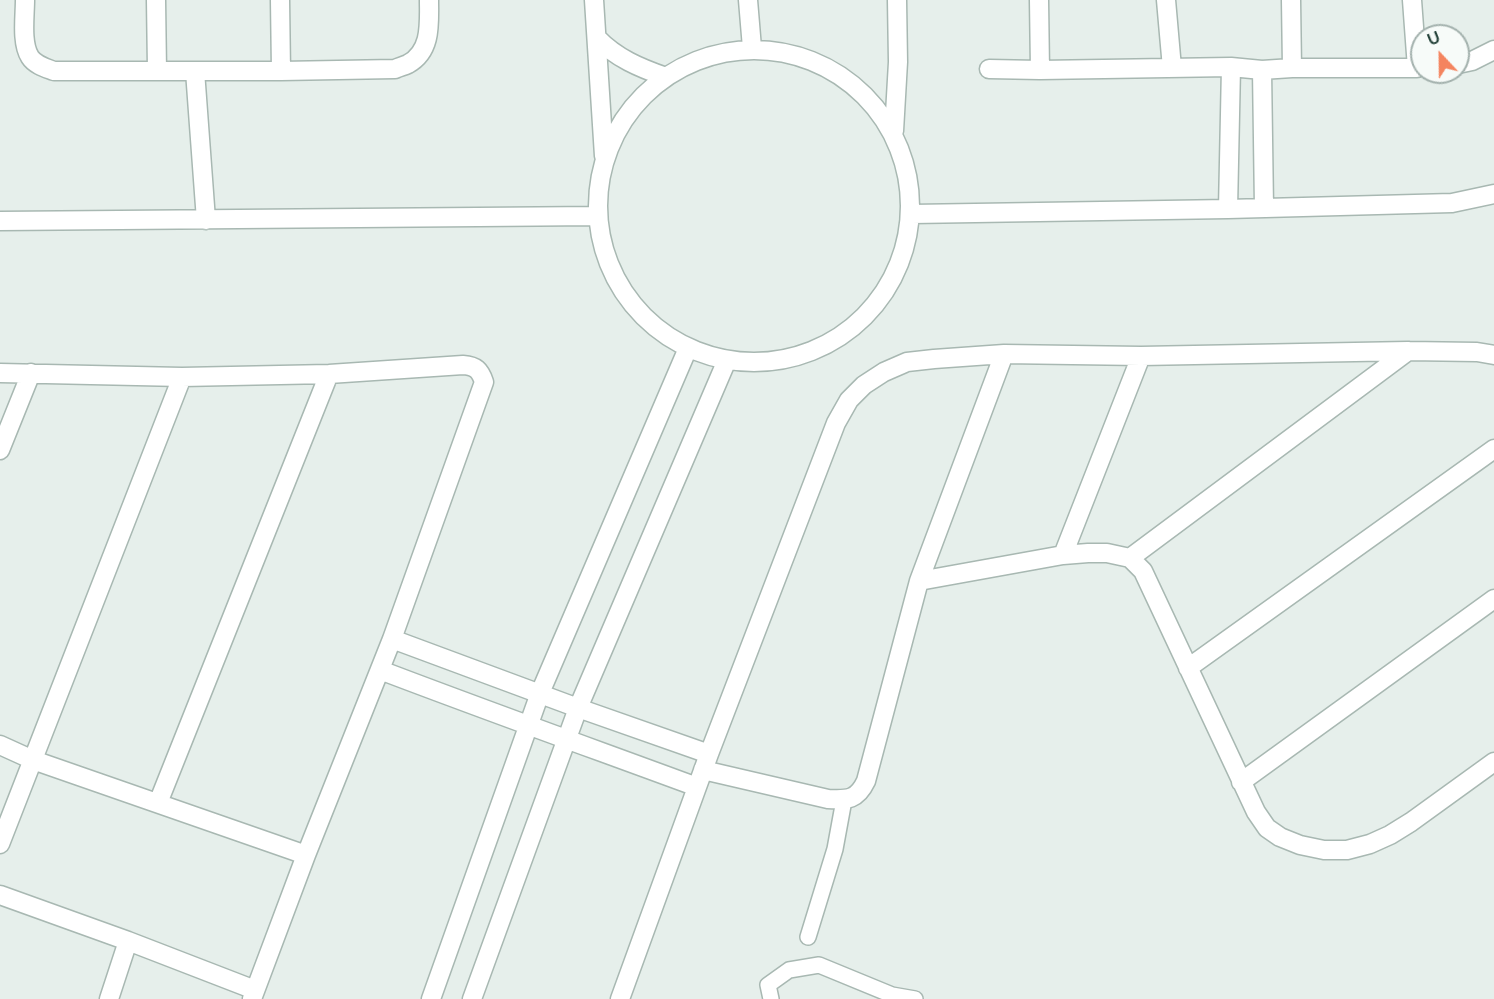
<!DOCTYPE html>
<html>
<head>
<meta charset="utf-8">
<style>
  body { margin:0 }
  #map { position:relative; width:1494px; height:999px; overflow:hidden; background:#e6efeb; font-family:Raleway,sans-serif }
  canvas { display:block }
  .north { position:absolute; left:1410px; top:24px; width:60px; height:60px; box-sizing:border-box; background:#f7fbf9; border:2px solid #a3b1ad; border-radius:50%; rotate:338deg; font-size:16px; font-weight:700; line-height:24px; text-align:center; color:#24423a }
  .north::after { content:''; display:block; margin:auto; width:21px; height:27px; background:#f4845f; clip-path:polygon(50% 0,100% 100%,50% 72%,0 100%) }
</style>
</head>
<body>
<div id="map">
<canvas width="1494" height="999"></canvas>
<div class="north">U</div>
</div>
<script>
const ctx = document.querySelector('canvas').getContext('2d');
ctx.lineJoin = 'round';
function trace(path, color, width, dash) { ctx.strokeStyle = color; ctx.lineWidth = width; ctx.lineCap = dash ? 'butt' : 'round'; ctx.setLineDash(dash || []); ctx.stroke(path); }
const lane = new Path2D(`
  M808,937L835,849L844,800
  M771,999L768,985L789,970L819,965L892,995L915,999`);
const street = new Path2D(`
  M25,0C25,16 21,43 30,57C35,65 46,68 54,71H281L395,69C399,67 404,66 408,64C432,51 429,23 429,0
  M156,0L157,70
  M280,0L281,71
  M594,0L604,156
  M748,0L752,48
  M1039,0L1040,70L1231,67L1262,70L1292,68H1417L1412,0
  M1166,0L1172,68
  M1291,0L1292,68
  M597,38C616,58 640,68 666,77
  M598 206a156 156 0 1 1 312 0a156 156 0 1 1-312 0Z
  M1458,64L1472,61L1494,50
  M989,69L1040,70
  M1262,70L1264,208
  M195,71L206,220
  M894,131L898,62L897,0
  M1228,209L1231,67
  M912,214L1228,209L1452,203L1494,194
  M0,221L597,216
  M0,373L182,377L329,374L463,365C476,366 480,370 484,382L392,639L306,855L252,999
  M0,450L31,373
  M1063,555L1141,356
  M1130,558L1408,351
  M919,581L1063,555L1088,553H1107L1130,558L1143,571L1256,812L1267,828L1280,837L1300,845L1324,850H1347L1370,844L1390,835L1411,822L1494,762
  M392,639L578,708L709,754
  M1188,668L1494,449
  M380,670C485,710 591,748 697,787
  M0,745L33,760L306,855
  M703,770L828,799C848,800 857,800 866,781L919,581L1004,354
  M1241,782L1494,599
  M158,803L329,374
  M0,844L182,377
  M0,895L128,941L255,990
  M109,999L128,941
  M431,999L540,693L688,348
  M472,999L578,708L727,360
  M620,999L709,754L836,423L849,400L864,385L884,372L907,362L934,359L1004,354L1141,356L1408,351L1477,352L1494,355`);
trace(lane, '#a8b8b2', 18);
trace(street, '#a8b8b2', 21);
trace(lane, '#fff', 15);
trace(street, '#fff', 18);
</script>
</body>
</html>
